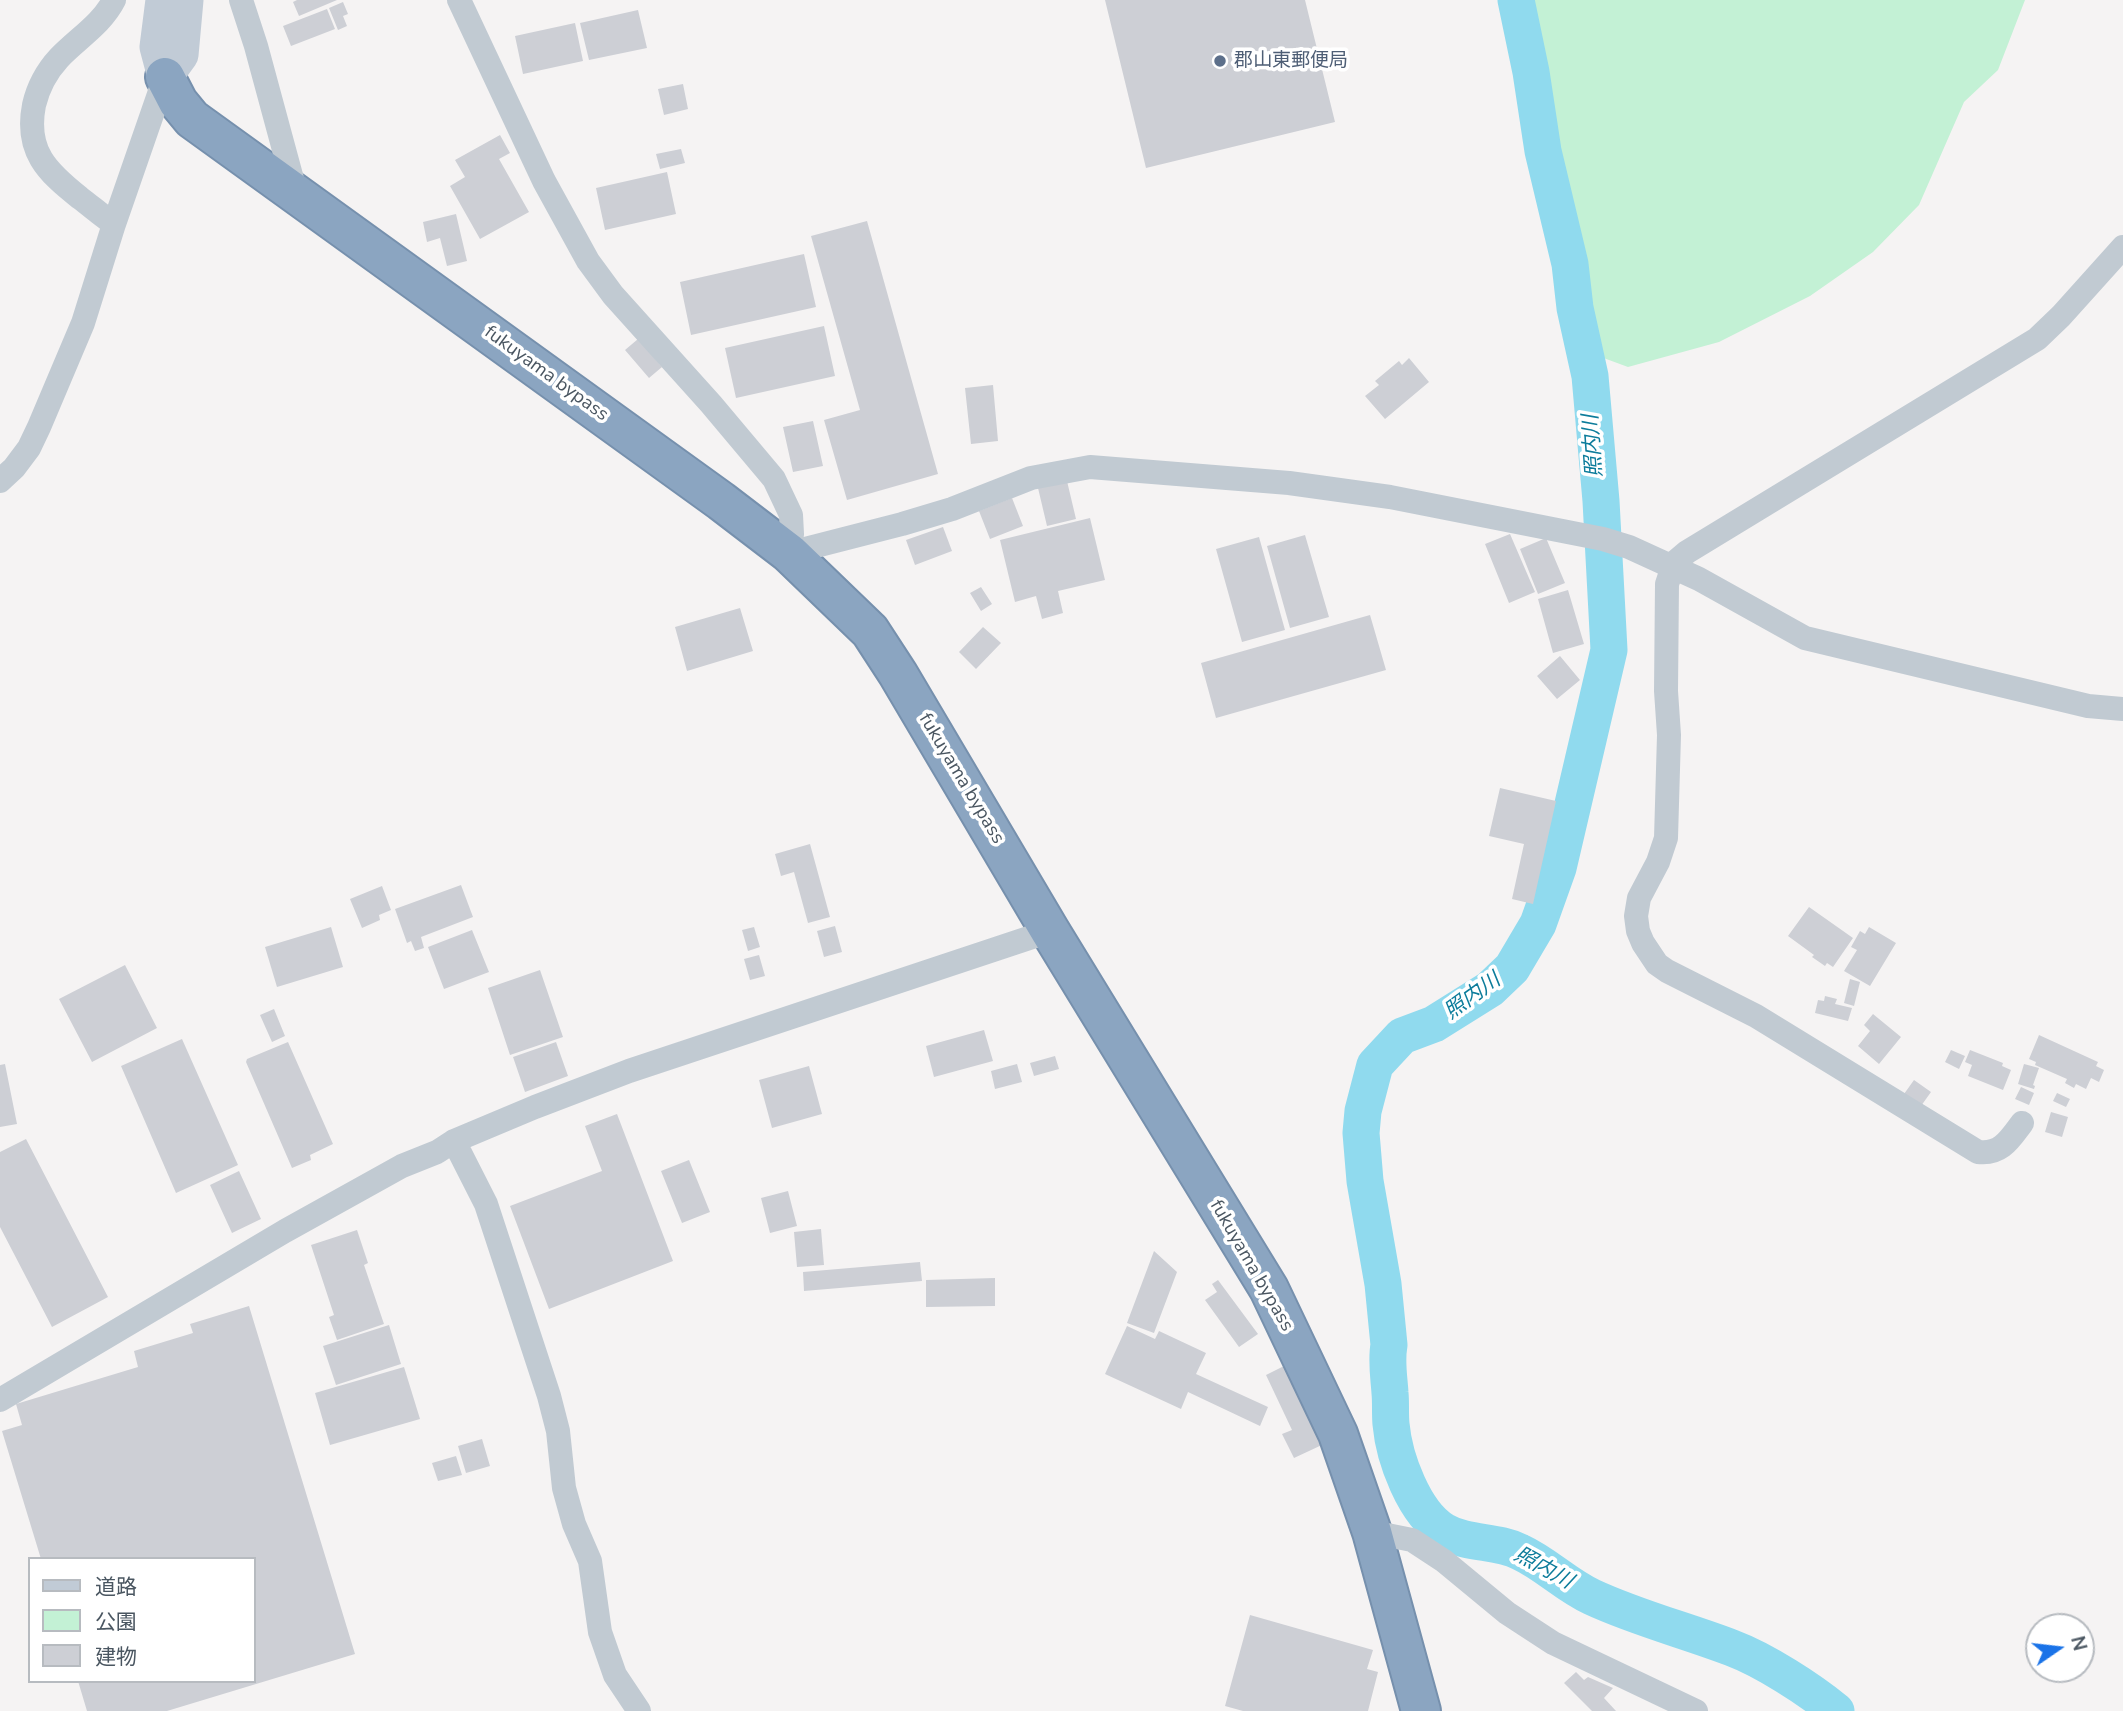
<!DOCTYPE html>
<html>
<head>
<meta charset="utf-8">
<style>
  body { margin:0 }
  #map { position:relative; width:2123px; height:1711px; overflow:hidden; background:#f5f3f3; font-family:"Nunito Sans","Noto Sans JP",sans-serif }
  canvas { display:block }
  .legend { position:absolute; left:28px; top:1557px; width:228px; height:126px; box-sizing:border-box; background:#fff; border:2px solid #b7bbc0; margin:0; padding:9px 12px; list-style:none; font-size:21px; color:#4a5661 }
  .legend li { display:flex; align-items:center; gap:14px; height:35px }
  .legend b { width:35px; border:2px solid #b7bbc0 }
  .north { position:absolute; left:2025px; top:1613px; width:70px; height:70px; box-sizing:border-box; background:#fff; border:2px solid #b7bbc0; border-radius:50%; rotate:76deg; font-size:19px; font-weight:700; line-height:28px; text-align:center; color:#4a5661 }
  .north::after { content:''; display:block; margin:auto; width:24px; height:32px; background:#1a73e8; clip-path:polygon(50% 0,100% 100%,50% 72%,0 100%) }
</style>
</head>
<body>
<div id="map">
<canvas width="2123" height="1711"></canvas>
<ul class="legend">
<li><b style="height:9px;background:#c1cbd6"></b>道路</li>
<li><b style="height:19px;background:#c3f1d5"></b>公園</li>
<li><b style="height:19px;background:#cdcfd5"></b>建物</li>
</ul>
<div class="north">N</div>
</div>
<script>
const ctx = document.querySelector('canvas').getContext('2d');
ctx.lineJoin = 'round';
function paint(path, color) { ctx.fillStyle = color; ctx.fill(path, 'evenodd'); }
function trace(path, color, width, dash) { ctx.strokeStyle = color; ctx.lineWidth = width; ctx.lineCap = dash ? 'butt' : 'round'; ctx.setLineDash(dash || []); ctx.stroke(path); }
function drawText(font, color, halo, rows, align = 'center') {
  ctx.font = font + ' "Nunito Sans","Noto Sans JP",sans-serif'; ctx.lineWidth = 7; ctx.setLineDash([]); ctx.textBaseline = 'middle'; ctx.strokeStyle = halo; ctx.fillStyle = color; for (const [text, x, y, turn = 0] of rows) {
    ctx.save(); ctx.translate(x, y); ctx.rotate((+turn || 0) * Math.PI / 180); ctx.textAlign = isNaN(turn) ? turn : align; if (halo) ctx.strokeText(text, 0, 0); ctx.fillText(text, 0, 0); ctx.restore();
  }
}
paint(new Path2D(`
  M1531,0H2025L1998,70L1964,102L1919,205L1873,252L1810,296L1719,342L1628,367L1590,353L1569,201Z`), '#c3f1d5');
trace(new Path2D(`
  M1516,0L1531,72L1543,151L1570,264L1575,308L1590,376L1601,501L1609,650L1558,868L1538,924L1512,968L1490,989L1434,1024L1402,1036L1375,1065L1363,1111L1361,1133L1365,1181L1383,1284L1389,1345C1386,1361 1389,1377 1390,1393C1391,1403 1390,1414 1391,1424C1394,1458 1414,1513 1444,1531C1468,1545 1496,1540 1520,1552C1546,1564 1566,1585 1592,1597C1637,1618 1685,1630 1732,1648C1764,1660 1809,1689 1836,1711`), '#90daee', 37);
paint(new Path2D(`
  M297,0H337L299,16L293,2Z
  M1105,0H1305L1335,122L1146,168Z
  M343,2L348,14L343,16L347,26L338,30L329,8Z
  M327,9L335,29L291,46L283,26Z
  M638,10L647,48L589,60L580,23Z
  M575,23L583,61L523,74L515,36Z
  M683,84L688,109L664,115L658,89Z
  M500,135L510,153L499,159L529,212L480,239L450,186L465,177L455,160Z
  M681,149L685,163L660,169L656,154Z
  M667,172L676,214L605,230L596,188Z
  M456,214L467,261L447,266L440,238L427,242L423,222Z
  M867,221L938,474L847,500L824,420L860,410L811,236Z
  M804,254L816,307L691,335L680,282Z
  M824,326L835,376L736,398L725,348Z
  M638,339L662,367L649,378L625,350Z
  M1409,358L1429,382L1385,419L1365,396L1379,385L1375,381L1399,361L1402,365Z
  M993,385L998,441L971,444L965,388Z
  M813,421L823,466L793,472L783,427Z
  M1067,481L1076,519L1047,526L1038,488Z
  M1012,498L1023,526L990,539L979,511Z
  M1090,518L1105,580L1058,591L1063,613L1042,619L1036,596L1015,602L1000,540Z
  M943,527L952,551L915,565L906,540Z
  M1510,534L1535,592L1509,603L1485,544Z
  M1305,535L1329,617L1290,628L1267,546Z
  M1259,537L1285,630L1242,642L1216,549Z
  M1546,538L1565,583L1538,594L1520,549Z
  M981,587L992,604L981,611L970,593Z
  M1568,590L1584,644L1553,653L1538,599Z
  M740,608L753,651L687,671L675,627Z
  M1370,615L1386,670L1216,718L1201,663Z
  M983,627L1001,643L976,669L959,652Z
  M1560,656L1580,680L1557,699L1537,676Z
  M1500,788L1556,801L1533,904L1512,899L1524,844L1489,836Z
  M810,844L830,917L808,923L794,872L781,876L775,854Z
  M461,885L473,917L421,937L424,948L415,951L411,941L407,943L395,909Z
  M382,886L391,910L379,915L380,920L362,928L350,899Z
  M1809,907L1853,938L1833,967L1827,963L1825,966L1812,957L1814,955L1788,936Z
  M835,926L842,952L824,957L817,931Z
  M331,927L343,967L277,987L265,947Z
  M754,927L760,947L748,951L742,930Z
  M1869,927L1896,943L1870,986L1844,971L1857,950L1851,947L1860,931L1865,934Z
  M472,930L489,972L444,989L428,947Z
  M759,955L765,976L750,980L744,959Z
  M125,965L157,1028L92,1062L59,999Z
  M540,970L563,1037L510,1055L488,988Z
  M1850,979L1860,982L1854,1006L1844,1003Z
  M1825,996L1837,999L1835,1004L1852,1008L1848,1021L1815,1013L1818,1000L1824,1001Z
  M274,1009L285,1036L272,1042L260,1015Z
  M1873,1014L1901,1037L1879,1064L1858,1046L1870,1031L1864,1025Z
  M984,1030L993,1061L934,1077L926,1046Z
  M2039,1035L2098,1062L2096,1066L2104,1070L2099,1082L2091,1078L2086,1089L2076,1084L2074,1088L2065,1083L2067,1079L2035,1065L2036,1062L2029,1059Z
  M182,1039L238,1165L176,1193L121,1066Z
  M288,1042L333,1144L310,1155L311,1160L292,1168L246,1062L247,1059Z
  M556,1042L568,1076L525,1092L513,1057Z
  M1951,1050L1965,1056L1959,1069L1945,1062Z
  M1970,1050L2003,1063L2002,1066L2011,1070L2003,1090L1968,1076L1972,1065L1965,1062Z
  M1055,1056L1059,1069L1034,1076L1030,1063Z
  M5,1064L17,1124L0,1127V1065Z
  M1017,1064L1022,1082L995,1089L991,1071Z
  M2024,1064L2039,1068L2033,1085L2035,1086L2034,1089L2018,1084Z
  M809,1066L822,1114L772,1128L759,1080Z
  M1914,1080L1931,1092L1921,1106L1904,1094Z
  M2021,1087L2034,1093L2029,1105L2015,1099Z
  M2057,1093L2070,1099L2066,1107L2053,1101Z
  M2051,1112L2068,1117L2062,1137L2045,1132Z
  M617,1114L673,1261L549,1309L510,1206L602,1171L585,1126Z
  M26,1139L108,1297L52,1327L0,1227V1152Z
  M689,1160L710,1212L682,1223L661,1171Z
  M239,1171L261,1219L232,1233L210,1185Z
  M788,1191L797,1226L770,1233L761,1198Z
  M821,1229L824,1265L797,1267L794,1232Z
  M357,1230L368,1263L364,1265L384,1324L337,1340L329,1317L334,1315L311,1245Z
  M1154,1251L1177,1272L1154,1333L1127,1323Z
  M920,1262L922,1281L804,1291L803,1272Z
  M995,1278V1306L926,1307V1280Z
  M1218,1280L1258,1334L1239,1347L1205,1300L1217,1292L1212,1284Z
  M249,1306L355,1654L167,1711H87L78,1681H254V1559H41L2,1431L22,1425L16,1404L138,1367L134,1351L193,1333L190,1324Z
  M389,1325L401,1364L336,1385L323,1346Z
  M1127,1326L1155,1339L1159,1331L1206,1353L1196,1374L1268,1407L1260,1426L1188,1392L1181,1409L1105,1374Z
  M1286,1365L1324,1444L1294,1458L1282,1434L1292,1430L1266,1375Z
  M404,1367L420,1419L330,1445L315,1393Z
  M482,1439L490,1466L466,1473L458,1446Z
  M456,1456L462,1475L438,1481L432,1463Z
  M1250,1615L1373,1650L1367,1669L1378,1672L1368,1711H1243L1225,1706Z
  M1576,1672L1584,1680L1588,1677L1613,1688L1604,1698L1616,1711H1592L1564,1683Z`), '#cdcfd5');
const highway = new Path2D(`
  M165,77L178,102L192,119L721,501L789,553L870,631L898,674L1050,931L1269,1289L1338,1434L1372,1532L1421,1711`);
trace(highway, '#7690ad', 42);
trace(new Path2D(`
  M241,0L256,46L296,194
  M459,0L544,181L588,261L613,295L711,404L774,479L791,515L792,534L789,553L902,524L952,509L1031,478L1090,467L1289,483L1390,497L1603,539L1629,547L1699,579L1805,638L2088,706L2123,709
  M114,224L165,77
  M0,481L14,468L29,448L39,427L83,323L114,224C102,216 92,207 80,198C47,172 25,151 34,105C38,88 47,71 59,58C77,39 102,24 114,0
  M2022,1123C2010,1139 2001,1155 1978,1152L1756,1016L1667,971L1657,964L1643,943L1638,931L1636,916L1639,898L1658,862L1666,838L1669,735L1666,691L1667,584L1674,563L1687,552L2037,339L2061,316L2123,247
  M454,1141L486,1204L549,1396L558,1431L564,1488L574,1524L590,1561L600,1632L615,1675L639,1711
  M0,1400L285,1231L402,1166L437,1152L454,1141L535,1107L629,1071L1050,931
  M1372,1532L1412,1540L1444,1561L1507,1613L1553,1643L1696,1711`), '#c1cad2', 24);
trace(new Path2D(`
  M163,0L157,47L165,77
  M165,77L181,55L186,0`), '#c1cbd6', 35);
trace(highway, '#8ba5c1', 38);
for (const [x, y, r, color] of [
  [1220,61,7,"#5c6f8a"]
]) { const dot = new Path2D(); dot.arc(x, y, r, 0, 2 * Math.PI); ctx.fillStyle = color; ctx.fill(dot); trace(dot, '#fff', 2.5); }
drawText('19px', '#4e5e75', '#fff', [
  ["郡山東郵便局",1234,61]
], 'left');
drawText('19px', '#4a5661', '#fff', [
  ["fukuyama bypass",546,374,36],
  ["fukuyama bypass",961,779,59],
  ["fukuyama bypass",1251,1266,60]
]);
drawText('italic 21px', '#0c7c9b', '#fff', [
  ["照内川",1594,446,-94],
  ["照内川",1473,997,-36],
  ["照内川",1543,1569,29]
]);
</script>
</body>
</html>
